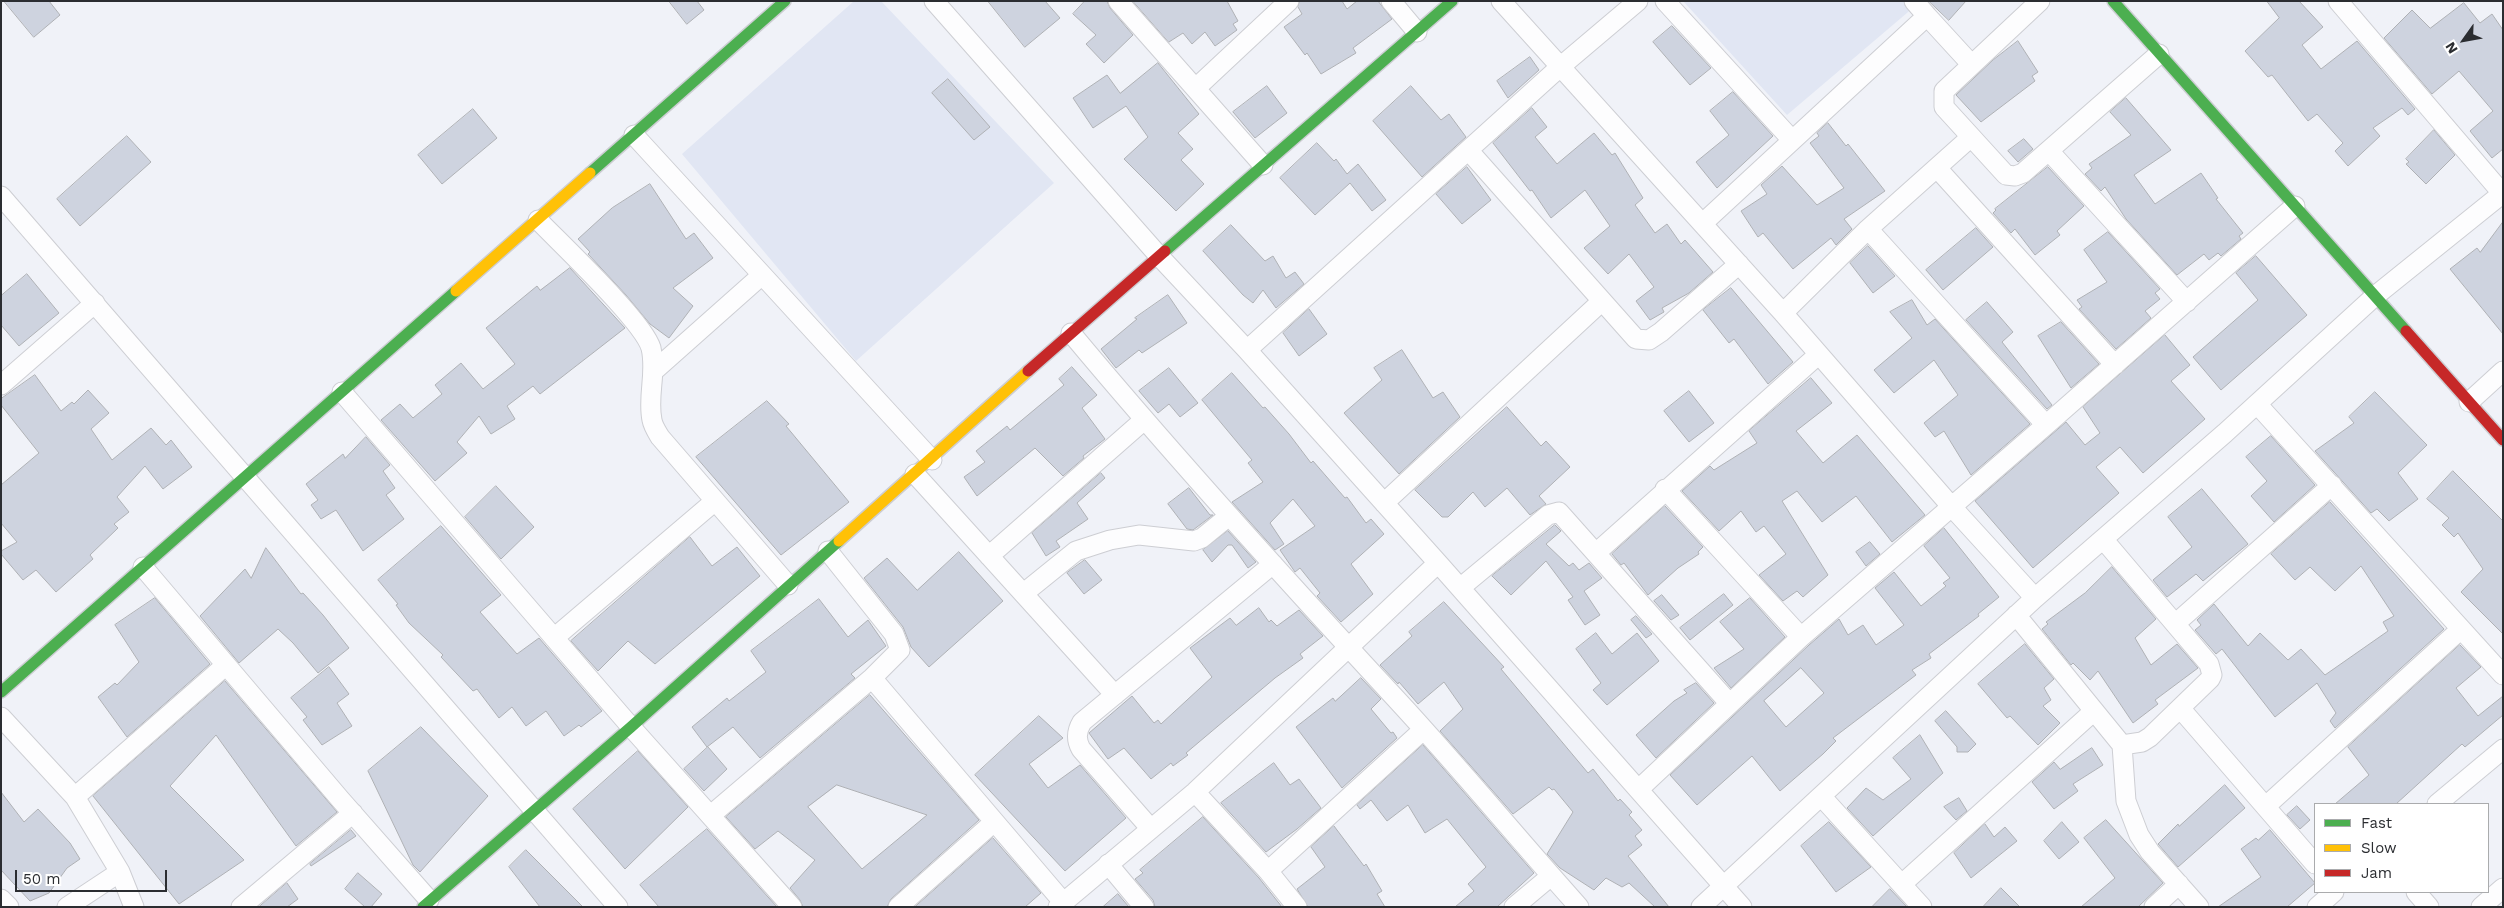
<!DOCTYPE html>
<html>
<head>
<meta charset="utf-8">
<style>
  body { margin:0 }
  #map { position:relative; width:2504px; height:908px; overflow:hidden; background:#f0f2f8; font-family:"Work Sans",sans-serif }
  canvas { display:block }
  .frame { position:absolute; inset:0; border:2px solid #2b2d31; pointer-events:none }
  .legend { position:absolute; left:2314px; top:803px; width:175px; height:90px; box-sizing:border-box; background:#fff; border:1px solid #aaabad; margin:0; padding:6px 9px; list-style:none; font-size:15px; color:#2b2d31 }
  .legend li { display:flex; align-items:center; gap:10px; height:25px }
  .legend b { width:25px; border:1px solid #aaabad }
  .north { position:absolute; left:2439px; top:15px; width:50px; height:50px; -webkit-text-stroke:4px #fff; paint-order:stroke; rotate:238deg; font-size:14px; font-weight:700; line-height:20px; text-align:center; color:#2b2d31 }
  .north::after { content:''; display:block; margin:auto; width:18px; height:22px; background:#2b2d31; clip-path:polygon(50% 0,100% 100%,50% 72%,0 100%) }
  .scale { position:absolute; left:15px; top:870px; width:152px; height:22px; box-sizing:border-box; border:2px solid #2b2d31; border-top:0; padding-left:6px; font-size:15px; line-height:18px; white-space:nowrap; color:#2b2d31; -webkit-text-stroke:4px #fff; paint-order:stroke }
</style>
</head>
<body>
<div id="map">
<canvas width="2504" height="908"></canvas>
<div class="frame"></div>
<ul class="legend">
<li><b style="height:6px;background:#4caf50"></b>Fast</li>
<li><b style="height:6px;background:#ffc107"></b>Slow</li>
<li><b style="height:6px;background:#c62828"></b>Jam</li>
</ul>
<div class="north">N</div>
<div class="scale">50 m</div>
</div>
<script>
const ctx = document.querySelector('canvas').getContext('2d');
ctx.lineJoin = 'round';
function paint(path, color) { ctx.fillStyle = color; ctx.fill(path, 'evenodd'); }
function trace(path, color, width, dash) { ctx.strokeStyle = color; ctx.lineWidth = width; ctx.lineCap = dash ? 'butt' : 'round'; ctx.setLineDash(dash || []); ctx.stroke(path); }
paint(new Path2D(`
  M854,1H881L1054,183L856,361L682,154Z
  M1683,1H1909L1914,7L1787,115Z`), '#e1e6f3');
const building = new Path2D(`
  M4,1H49L60,15L34,37Z
  M669,1H697L704,10L687,24Z
  M988,1H1045L1060,18L1025,47Z
  M1085,1H1107L1110,8L1133,35L1104,63L1086,44L1096,35L1073,14Z
  M1133,1H1227L1238,21L1233,24L1237,30L1215,46L1205,32L1192,44L1183,33L1169,42Z
  M1300,1H1342L1347,9L1357,1H1378L1392,19L1353,48L1356,53L1321,74L1307,53L1305,55L1284,27L1302,14L1298,7Z
  M1929,1H1966L1949,20Z
  M2267,1H2299L2323,27L2302,45L2321,69L2357,41L2415,109L2408,115L2402,108L2373,128L2380,136L2348,166L2335,151L2343,143L2317,114L2308,121L2272,75L2268,77L2245,51L2279,18Z
  M2464,3L2480,23L2492,14L2503,30V149L2492,158L2470,131L2493,111L2459,71L2432,94L2384,38L2412,10L2430,28Z
  M1672,26L1711,68L1690,85L1653,42Z
  M2018,41L2038,72L2032,76L2035,81L1981,122L1956,95L1993,60Z
  M1530,57L1539,70L1508,98L1497,81Z
  M1158,63L1199,114L1178,133L1193,149L1181,160L1204,184L1176,211L1124,159L1148,137L1126,106L1093,128L1073,98L1107,75L1120,93Z
  M948,79L990,127L974,140L932,93Z
  M1267,86L1287,113L1255,138L1233,112Z
  M1411,86L1441,120L1449,114L1466,137L1422,177L1373,121Z
  M1733,92L1773,136L1717,188L1696,162L1729,135L1710,111Z
  M2126,98L2171,150L2134,175L2155,204L2201,173L2218,198L2216,199L2243,233L2239,236L2241,239L2221,256L2218,253L2209,260L2204,254L2177,275L2126,219L2105,187L2101,191L2085,174L2092,168L2089,164L2131,135L2110,112Z
  M1532,108L1547,127L1535,137L1557,164L1594,133L1612,155L1615,153L1643,198L1635,205L1655,233L1667,224L1681,244L1685,240L1713,272L1689,293L1662,308L1664,312L1650,320L1636,301L1654,287L1629,254L1608,274L1584,248L1610,226L1585,190L1551,218L1532,190L1530,191L1493,143Z
  M473,109L497,138L442,184L418,155Z
  M1828,123L1846,146L1848,144L1885,191L1844,219L1852,229L1836,245L1831,238L1793,269L1763,233L1758,237L1741,211L1767,194L1761,185L1782,166L1817,205L1844,188L1810,143L1819,136L1817,133Z
  M2434,130L2455,155L2426,184L2406,164L2409,162L2406,159Z
  M127,136L151,162L80,226L57,199Z
  M2024,139L2033,149L2018,162L2008,151Z
  M1317,143L1334,161L1336,159L1347,174L1358,164L1386,200L1372,211L1350,183L1315,215L1280,178Z
  M1467,167L1491,200L1462,224L1436,194Z
  M2048,167L2084,206L2057,231L2060,235L2035,255L2015,229L2011,233L1993,213L1996,210L1995,209Z
  M650,184L686,239L694,233L713,258L673,288L693,306L669,338L650,324L626,295L588,254L590,252L578,239L612,208Z
  M2503,222V334L2450,269L2477,248L2480,252Z
  M1231,225L1265,261L1273,256L1286,278L1295,272L1304,284L1276,308L1263,290L1253,303L1243,295L1203,251Z
  M1976,228L1993,247L1943,290L1926,270Z
  M2108,232L2160,289L2155,293L2160,299L2145,311L2151,318L2116,349L2079,309L2082,307L2077,300L2107,282L2084,250Z
  M1868,246L1895,276L1873,293L1850,263Z
  M2256,256L2307,315L2221,390L2193,357L2258,300L2236,273Z
  M570,268L625,328L540,394L533,386L507,406L515,419L491,434L479,416L457,442L467,453L435,481L381,420L400,404L413,418L442,394L435,385L461,363L483,389L515,364L486,328L537,286L540,290Z
  M27,274L59,313L19,346L1,325V296Z
  M1731,288L1793,362L1768,384L1734,339L1729,343L1703,310Z
  M1168,295L1187,323L1142,353L1139,350L1116,368L1101,349L1137,319L1135,318Z
  M1912,300L1927,325L1935,319L2030,424L1971,475L1944,431L1935,437L1924,423L1958,395L1934,360L1894,393L1874,370L1912,338L1890,312Z
  M1987,302L2013,332L2002,342L2052,405L2047,409L1966,320Z
  M1309,309L1327,334L1299,356L1283,333Z
  M2061,322L2099,364L2071,388L2038,336Z
  M2165,335L2190,365L2171,381L2205,419L2143,473L2120,447L2096,467L2119,493L2033,568L1975,501L2066,422L2085,445L2100,433L2083,407Z
  M1402,350L1433,398L1443,392L1460,417L1399,474L1344,413L1382,380L1374,368Z
  M1072,367L1097,395L1082,408L1105,439L1083,456L1084,458L1063,476L1035,448L977,496L964,477L985,462L976,451L1007,426L1010,430L1064,385L1059,379Z
  M1169,368L1198,403L1180,417L1169,404L1158,413L1139,391Z
  M1232,373L1263,408L1265,407L1289,434L1311,463L1313,461L1345,498L1347,497L1366,523L1371,519L1384,534L1351,564L1373,594L1341,622L1317,596L1320,593L1300,568L1295,572L1280,550L1315,526L1293,499L1270,523L1284,544L1275,550L1232,502L1263,482L1248,463L1252,460L1202,400Z
  M35,375L61,411L72,402L74,404L88,390L109,413L91,429L112,460L151,428L166,445L171,440L192,467L163,489L145,466L117,497L129,512L114,524L118,528L90,555L93,559L56,592L36,570L23,580L1,554V551L17,542L1,523V485L39,453L1,405V399Z
  M1811,378L1832,403L1796,431L1823,463L1857,435L1925,515L1892,542L1856,496L1822,522L1797,491L1782,501L1828,575L1803,597L1797,591L1783,601L1759,575L1786,554L1764,526L1756,532L1741,511L1719,531L1682,491L1710,466L1714,470L1757,443L1749,431Z
  M1689,391L1714,423L1689,442L1664,411Z
  M2375,392L2427,445L2398,473L2418,499L2389,521L2377,509L2371,513L2315,451L2354,423L2349,417Z
  M767,401L789,424L786,426L849,502L781,555L696,457Z
  M1507,407L1541,446L1546,441L1570,467L1539,496L1546,504L1530,515L1507,488L1485,507L1473,492L1448,517H1442L1415,490Z
  M2271,436L2315,485L2274,522L2251,496L2267,481L2246,457Z
  M366,437L390,465L383,471L395,488L386,495L404,519L363,551L336,510L321,519L311,505L318,500L306,484L343,454L345,458Z
  M2453,471L2503,521V634L2461,592L2483,569L2458,533L2454,537L2442,525L2449,518L2427,499Z
  M1101,473L1105,478L1077,503L1088,519L1056,541L1060,547L1046,556L1032,533Z
  M496,486L534,527L501,559L465,517Z
  M1189,488L1210,515H1213L1193,530L1187,529L1168,504Z
  M2202,489L2248,544L2203,581L2196,574L2167,597L2153,580L2192,547L2168,517Z
  M2330,502L2444,629L2335,728L2330,721L2336,713L2317,683L2275,717L2222,649L2216,654L2195,630L2201,625L2197,620L2214,604L2248,646L2260,633L2288,660L2301,649L2325,675L2388,631L2383,622L2394,616L2361,566L2335,591L2310,567L2295,580L2271,554Z
  M1665,506L1703,547L1698,552L1699,554L1678,568L1648,595L1624,563L1621,565L1612,554Z
  M1555,525L1561,531L1546,544L1569,566L1573,563L1579,570L1589,563L1602,578L1584,591L1600,615L1585,625L1568,600L1573,597L1546,561L1511,595L1492,576Z
  M441,526L501,595L480,612L517,654L539,638L602,711L581,727L579,725L564,736L546,711L526,726L512,707L499,718L477,689L473,691L441,657L443,655L409,623L396,605L398,604L378,580Z
  M1944,528L1999,597L1978,614L1979,616L1929,654L1931,658L1912,670L1916,675L1833,738L1836,741L1823,754L1780,791L1752,756L1697,805L1670,775L1809,645L1839,619L1848,635L1863,625L1876,645L1904,625L1875,588L1894,572L1921,606L1946,586L1943,583L1950,578L1924,546ZM1801,668L1824,693L1786,727L1764,701Z
  M1228,531L1256,562L1248,568L1232,545H1228L1212,562L1203,550Z
  M690,537L712,566L737,547L760,576L655,664L628,641L598,671L571,641Z
  M1870,542L1880,554L1866,566L1856,552Z
  M266,548L301,594L303,593L323,615L349,648L318,673L293,643L278,629L239,663L200,616L245,569L251,578Z
  M959,552L1003,601L929,667L911,647L903,627L864,578L887,558L917,590Z
  M1085,560L1102,580L1084,594L1067,573Z
  M2112,567L2156,619L2135,638L2151,665L2177,644L2198,668L2155,700L2158,704L2133,723L2098,671L2090,680L2073,663L2071,665L2042,629L2048,624L2046,622L2085,593Z
  M1724,594L1733,605L1690,640L1680,628Z
  M1662,595L1679,615L1671,620L1654,601Z
  M155,598L210,664L127,737L98,697L115,683L117,685L139,662L115,625Z
  M1750,598L1785,637L1731,688L1714,668L1744,649L1720,622Z
  M819,599L848,637L868,620L886,646L851,674L855,678L760,758L733,727L707,747L692,727L727,698L729,701L766,672L751,651Z
  M1444,602L1504,667L1501,669L1588,773L1593,769L1618,801L1620,799L1632,812L1629,815L1642,830L1635,836L1642,845L1628,856L1669,907H1655L1629,883L1622,887L1606,878L1594,890L1560,868L1547,854L1573,812L1554,789L1552,790L1549,787L1513,814L1440,731L1463,709L1444,682L1418,704L1399,682L1398,684L1380,665L1412,636L1409,632Z
  M1259,608L1269,622L1271,620L1277,626L1299,610L1323,636L1300,654L1303,658L1275,678L1186,753L1188,755L1173,766L1171,763L1151,779L1124,748L1108,759L1089,733L1132,696L1154,723L1158,720L1161,724L1212,677L1190,648L1230,618L1236,625Z
  M1636,616L1652,634L1646,638L1631,620Z
  M1596,633L1612,654L1637,633L1659,661L1607,705L1593,690L1601,683L1576,649Z
  M2025,644L2054,679L2044,688L2051,700L2043,706L2060,723L2038,745L2010,716L2007,718L1978,684Z
  M2460,645L2481,667L2456,688L2478,716L2503,696V715L2465,747L2462,744L2396,804H2335L2369,775L2348,747Z
  M329,667L349,694L337,703L352,726L322,745L303,720L307,717L291,698Z
  M1361,678L1381,699L1371,709L1391,733L1393,732L1397,738L1342,788L1296,727L1333,698L1335,701Z
  M225,681L337,812L296,846L216,735L170,786L244,860L179,904L93,796Z
  M1696,683L1714,703L1656,758L1636,735L1674,701L1687,693L1684,690Z
  M870,695L979,820L891,899L887,907H803L800,900L790,888L815,860L778,831L755,849L726,817ZM837,785L927,815L862,869L808,807Z
  M1946,711L1976,744L1968,752H1957V747L1935,721Z
  M1039,716L1063,738L1029,764L1048,788L1080,765L1126,818L1065,871L975,775Z
  M421,727L488,796L420,872L413,865L368,771Z
  M1920,735L1943,773L1873,836L1847,808L1866,788L1883,800L1911,779L1893,758Z
  M1423,745L1534,873L1497,907H1455L1474,891L1468,884L1486,867L1447,819L1425,833L1408,805L1387,821L1371,800L1360,809L1357,805Z
  M708,747L727,769L704,791L684,769Z
  M2092,748L2103,765L2073,784L2078,791L2054,809L2032,782L2054,762L2060,769Z
  M638,751L688,807L625,869L573,809Z
  M1274,763L1290,785L1299,779L1321,808L1297,829L1266,852L1221,803Z
  M2225,785L2245,808L2178,867L2158,844L2178,824L2179,826Z
  M1,792L24,822L38,809L70,843L80,859L67,868L49,893L30,901L1,870Z
  M1959,798L1967,811L1956,820L1944,807Z
  M2297,806L2310,820L2300,829L2287,815Z
  M1203,817L1259,878L1282,907H1155L1153,900L1135,879L1143,873L1140,870Z
  M2106,820L2163,883L2138,907H2081L2115,878L2084,838Z
  M1829,822L1871,867L1836,892L1801,846Z
  M2062,822L2079,842L2059,859L2044,841Z
  M1985,824L1994,837L2005,827L2017,841L1971,878L1954,853Z
  M1334,826L1364,866L1366,864L1382,891L1377,894L1385,907H1308L1297,889L1325,867L1311,847Z
  M707,829L777,907H659L640,885Z
  M351,830L356,836L311,866L310,864Z
  M2270,830L2315,883L2287,907H2218L2261,877L2241,849L2256,838L2258,840Z
  M993,838L1041,893L1025,907H915Z
  M526,850L583,907H540L509,867Z
  M358,873L382,894L371,907H365L345,889Z
  M287,883L298,899L287,907H259Z
  M2001,888L2020,907H1983Z
  M1890,889L1907,907H1872Z
  M1118,894L1129,907H1103Z`);
paint(building, '#ced3df');
trace(building, '#afb1b5', 1);
const street = new Path2D(`
  M934,1L1159,256L1247,350L1438,563L1742,907
  M1118,1L1263,165
  M1391,1L1417,32
  M1501,1L1783,313L1951,506L2035,598
  M1665,1L1792,140
  M1914,1L1927,16
  M2040,1L1944,91V107L2006,175L2015,176L2023,173L2159,54
  M2338,1L2502,193
  M1196,88L1289,1
  M634,135L932,460
  M1469,151L1636,339L1649,340L1661,332L1739,264
  M2049,151L2187,302
  M1937,168L2115,365
  M1,196L618,907
  M538,220C561,244 643,321 651,348C657,373 647,396 652,420C653,426 657,432 660,437L788,585
  M1703,223L1927,16L1971,64
  M1868,229L2046,425
  M1783,313L1868,229L1971,137
  M1071,333C1176,459 1287,581 1398,701C1460,768 1518,839 1579,907
  M1247,350L1560,67L1638,1
  M655,370L762,275
  M1,385L95,303
  M342,392L631,727L792,907
  M2469,402L2503,371
  M2257,404L2503,675
  M915,474L1115,695
  M1384,503L1602,301
  M2103,539L2209,664L2212,675L2210,679L2150,737L2142,742L2122,745
  M1597,552L1818,355
  M989,556L1144,420
  M143,567L340,799L429,900
  M1460,588L1548,515L1559,512L1730,704
  M1024,593L1076,551L1110,540L1139,535L1194,541L1202,538L1229,516
  M2016,615L2122,745L2126,801L2139,835L2150,852L2199,907
  M2175,624L2332,485
  M1801,637L2046,425L2295,206
  M554,638L715,501
  M872,678L1063,902
  M2180,708L2315,864
  M1,717L75,797L120,872L134,907
  M1639,789L1801,637L1665,489
  M1195,792L1268,871L1297,907
  M1821,796L1922,907
  M75,797L226,665
  M2437,804L2503,749
  M2266,806L2461,629
  M711,815L872,678L900,650L894,634L828,551
  M1151,829L1081,749C1076,740 1076,732 1082,722L1273,564
  M1108,864L1144,907
  M1268,871L1423,730
  M1902,884L2094,711
  M2416,892L2429,907
  M1,899L9,907
  M67,907L120,872
  M241,907L353,813
  M898,907L994,822
  M1058,907L1195,792L1438,563
  M1514,907L1551,876
  M1701,907L2035,598L2225,433L2375,296L2503,193
  M2154,907L2179,884
  M2317,907L2334,892
  M2481,907L2503,888`);
const fast = new Path2D(`
  M2113,1L2406,331
  M590,173L785,1
  M1165,251L1452,1
  M1,692L456,291
  M423,907L631,727L839,541`);
const slow = new Path2D(`
  M456,291L590,173
  M839,541L1028,371`);
const jam = new Path2D(`
  M2406,331L2503,440
  M1028,371L1165,251`);
trace(street, '#cdced3', 21);
trace(fast, '#cdced3', 14);
trace(slow, '#cdced3', 14);
trace(jam, '#cdced3', 14);
trace(street, '#fdfdfe', 19);
trace(fast, '#4caf50', 11);
trace(slow, '#ffc107', 11);
trace(jam, '#c62828', 11);
</script>
</body>
</html>
